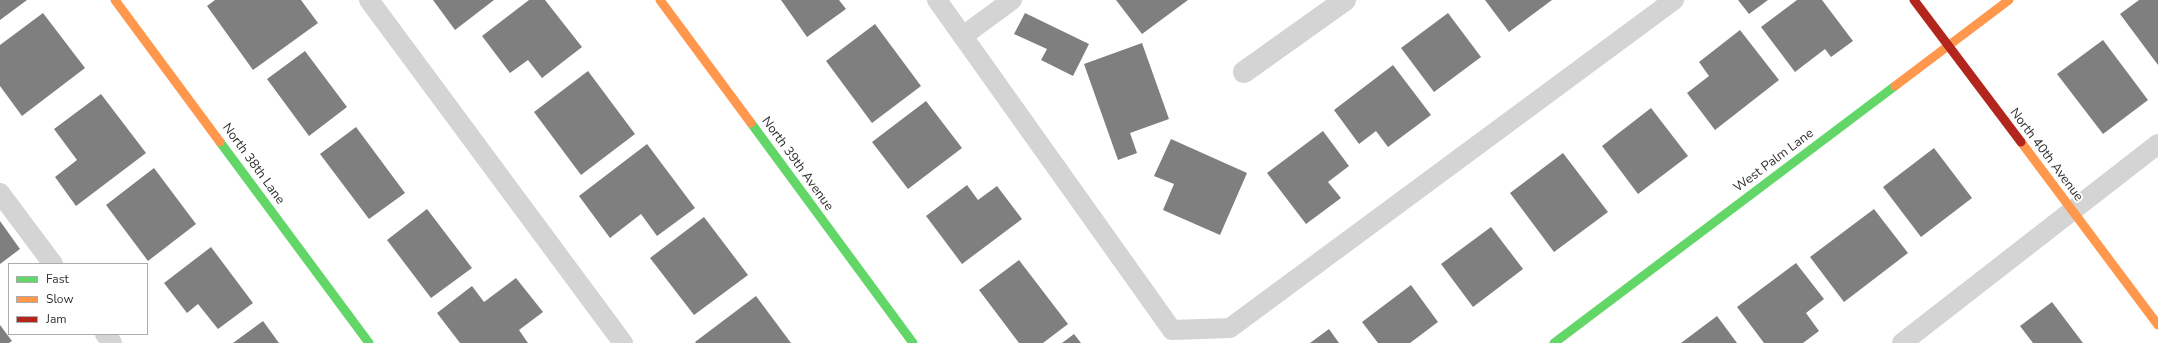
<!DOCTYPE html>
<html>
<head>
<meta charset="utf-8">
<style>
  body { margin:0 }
  #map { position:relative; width:2158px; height:343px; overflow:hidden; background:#fff; font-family:"Nunito Sans",sans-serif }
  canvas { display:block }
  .legend { position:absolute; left:8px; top:263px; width:140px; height:72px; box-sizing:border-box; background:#fff; border:1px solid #acacac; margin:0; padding:5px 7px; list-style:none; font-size:12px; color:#2f2f2f }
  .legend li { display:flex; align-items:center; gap:8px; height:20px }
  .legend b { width:20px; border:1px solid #acacac }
</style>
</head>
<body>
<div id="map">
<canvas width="2158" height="343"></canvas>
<ul class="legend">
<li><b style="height:5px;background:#63d668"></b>Fast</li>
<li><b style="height:5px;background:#ff974d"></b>Slow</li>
<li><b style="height:5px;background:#b3261e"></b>Jam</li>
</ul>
</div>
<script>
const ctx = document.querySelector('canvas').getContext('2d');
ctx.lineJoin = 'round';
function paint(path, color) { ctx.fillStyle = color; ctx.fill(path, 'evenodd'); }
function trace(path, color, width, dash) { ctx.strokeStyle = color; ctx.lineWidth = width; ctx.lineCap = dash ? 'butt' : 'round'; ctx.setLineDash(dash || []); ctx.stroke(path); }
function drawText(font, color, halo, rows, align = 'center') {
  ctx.font = font + ' "Nunito Sans",sans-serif'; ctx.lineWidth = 4; ctx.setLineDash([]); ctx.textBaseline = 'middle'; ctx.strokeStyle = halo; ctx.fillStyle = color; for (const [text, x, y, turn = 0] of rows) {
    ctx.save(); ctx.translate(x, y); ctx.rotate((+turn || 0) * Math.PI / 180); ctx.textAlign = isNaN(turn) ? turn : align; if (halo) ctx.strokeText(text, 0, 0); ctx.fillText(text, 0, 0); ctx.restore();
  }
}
paint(new Path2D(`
  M0,0H27L0,20Z
  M215,0H301L318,23L253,70L207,6Z
  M433,0H494L455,30Z
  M529,0H545L582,47L542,78L528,60L510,73L482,36Z
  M781,0H839L846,9L807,37Z
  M1116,0H1188L1142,34Z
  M1485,0H1552L1509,32Z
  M1738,0H1768L1749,14Z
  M1797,0H1822L1853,41L1831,57L1825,49L1795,72L1761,27Z
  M2139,0H2158V65L2120,14Z
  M43,13L85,68L22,116L0,86V45Z
  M1025,13L1089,44L1073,76L1041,60L1047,49L1014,34Z
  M1448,13L1481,57L1434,92L1401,48Z
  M875,24L921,86L872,123L826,61Z
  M1740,30L1779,80L1715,130L1687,93L1709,76L1699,62Z
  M2103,40L2148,100L2103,134L2057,74Z
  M1142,43L1169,119L1130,133L1137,153L1118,160L1084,64Z
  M305,51L347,107L309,136L267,79Z
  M1393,65L1431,115L1388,147L1376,131L1359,144L1334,110Z
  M588,71L635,134L581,175L534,112Z
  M101,94L146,153L76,206L55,177L77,160L54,129Z
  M926,101L962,148L908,189L872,142Z
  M1651,108L1688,156L1638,194L1602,146Z
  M356,127L405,193L369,219L320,154Z
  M1323,131L1349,166L1328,182L1341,198L1306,224L1267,173Z
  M1171,139L1247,173L1220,235L1163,210L1174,184L1154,176Z
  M647,144L695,208L657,236L641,214L610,238L579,196Z
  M1934,148L1972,198L1921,237L1883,187Z
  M1563,153L1608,212L1554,252L1510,193Z
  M154,168L196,224L148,261L106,205Z
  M967,185L978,200L997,186L1022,219L962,264L926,216Z
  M427,209L472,268L431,298L387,240Z
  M1874,209L1908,253L1844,302L1810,257Z
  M704,217L748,275L694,315L650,258Z
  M0,221L20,249L0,264Z
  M1491,227L1523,269L1473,307L1441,264Z
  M211,247L253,303L218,329L198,304L187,313L164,283Z
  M1019,260L1068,324L1043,343H1019L979,290Z
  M1796,263L1824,299L1806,313L1819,331L1803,343H1764L1737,307Z
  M516,278L543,312L519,330L528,343H460L437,313L472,286L484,302Z
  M1411,285L1438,322L1410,343H1378L1362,322Z
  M756,296L791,343H696L695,342Z
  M2052,302L2083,343H2033L2020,326Z
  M1717,316L1737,343H1681Z
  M263,321L279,343H233Z
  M0,325L12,341L9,343H0Z
  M1329,329L1339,343H1310Z
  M1074,334L1081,343H1062Z`), '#7f7f7f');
trace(new Path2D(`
  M369,0L623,343
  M937,0L1172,330L1230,328L1674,0
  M963,36L1012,0
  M0,193L53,264
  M105,334L112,343
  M1902,343L2158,144`), '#d4d4d4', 20);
trace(new Path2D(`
  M1244,72L1345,0`), '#d4d4d4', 22);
trace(new Path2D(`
  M751,123L913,343
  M220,142L369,343
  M1554,343L1895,86`), '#63d668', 9);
trace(new Path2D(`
  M115,0L220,142
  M660,0L751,123
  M1895,86L2009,0
  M2021,142L2158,325`), '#ff974d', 9);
trace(new Path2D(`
  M1914,0L2021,142`), '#b3261e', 9);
drawText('13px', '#2f2f2f', '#fff', [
  ["North 40th Avenue",2046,155,53],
  ["West Palm Lane",1774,161,-37],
  ["North 38th Lane",253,164,54],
  ["North 39th Avenue",797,164,54]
]);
</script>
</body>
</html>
